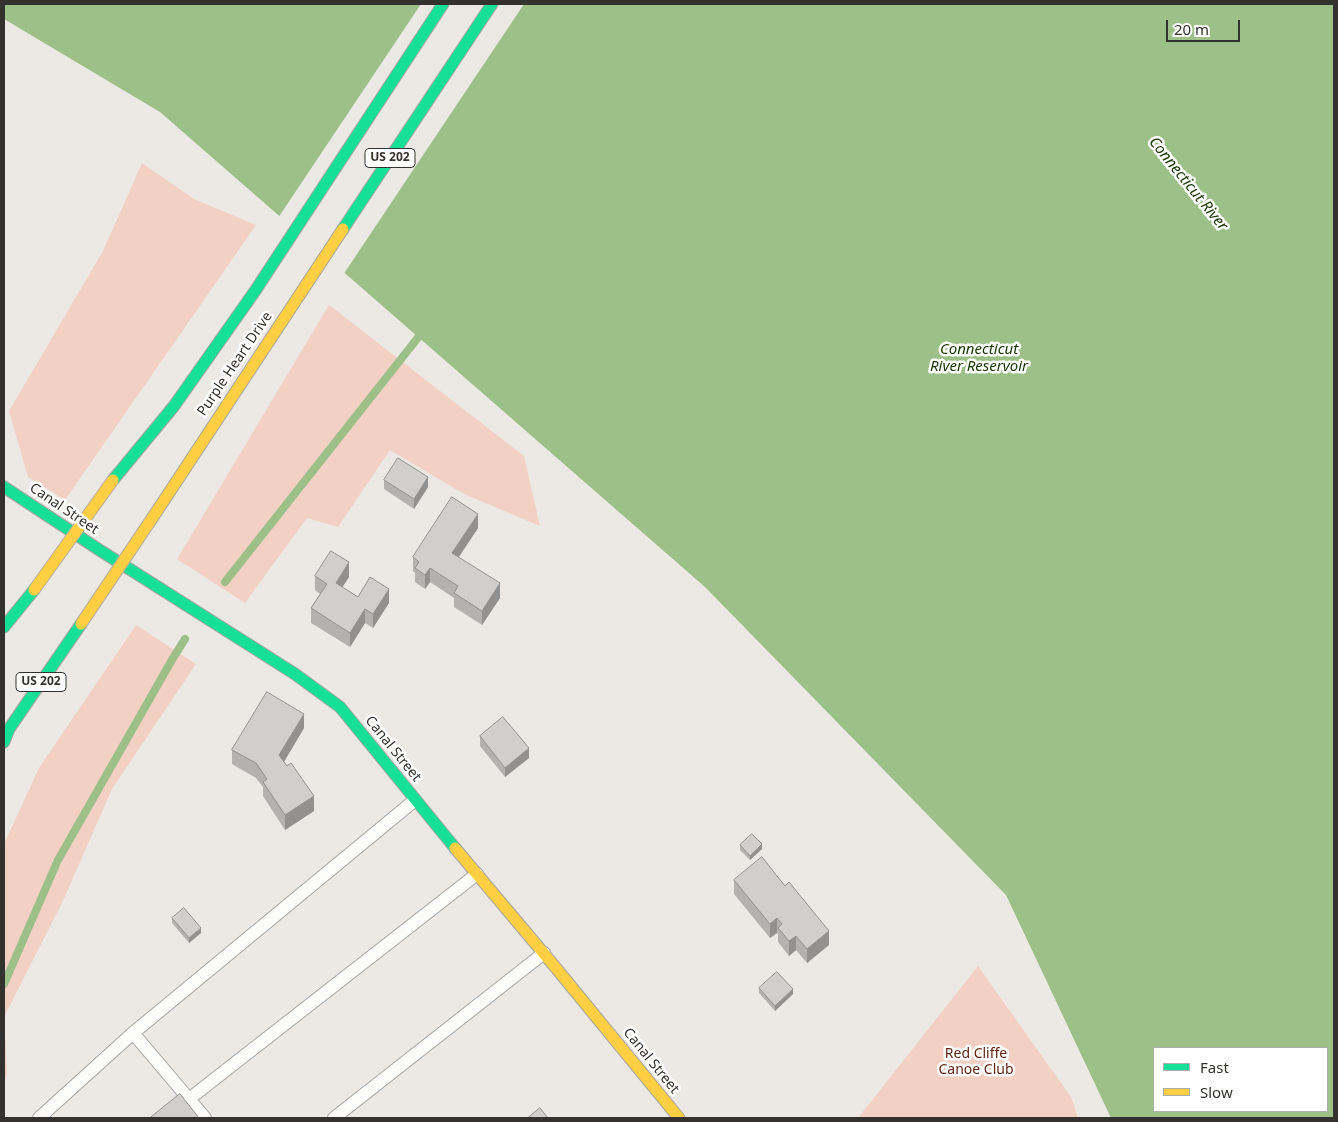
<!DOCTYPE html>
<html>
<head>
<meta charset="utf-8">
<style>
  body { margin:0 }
  #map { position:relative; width:1338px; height:1122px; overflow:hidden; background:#ece9e4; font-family:"Noto Sans",sans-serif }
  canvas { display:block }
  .frame { position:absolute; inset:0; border:5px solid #33322e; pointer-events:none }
  .legend { position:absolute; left:1153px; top:1047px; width:175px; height:65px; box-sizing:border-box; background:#fff; border:1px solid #adadab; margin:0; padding:6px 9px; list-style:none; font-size:15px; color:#33322e }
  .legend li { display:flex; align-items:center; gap:10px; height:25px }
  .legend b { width:25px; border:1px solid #adadab }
  .scale { position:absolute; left:1166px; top:20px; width:74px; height:22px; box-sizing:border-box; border:2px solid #33322e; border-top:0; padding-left:6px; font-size:15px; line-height:18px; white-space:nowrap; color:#33322e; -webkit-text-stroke:4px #fff; paint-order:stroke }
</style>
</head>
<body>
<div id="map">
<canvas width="1338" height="1122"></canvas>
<div class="frame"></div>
<ul class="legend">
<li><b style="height:6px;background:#16e098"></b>Fast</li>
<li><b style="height:6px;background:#ffcf43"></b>Slow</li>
</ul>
<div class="scale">20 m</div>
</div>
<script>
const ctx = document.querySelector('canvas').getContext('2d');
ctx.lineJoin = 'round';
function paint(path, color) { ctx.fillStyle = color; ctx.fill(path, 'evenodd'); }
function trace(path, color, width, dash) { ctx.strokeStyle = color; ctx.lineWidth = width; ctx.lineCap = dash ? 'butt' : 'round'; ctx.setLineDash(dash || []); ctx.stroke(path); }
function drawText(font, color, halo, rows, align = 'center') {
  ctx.font = font + ' "Noto Sans",sans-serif'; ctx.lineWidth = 5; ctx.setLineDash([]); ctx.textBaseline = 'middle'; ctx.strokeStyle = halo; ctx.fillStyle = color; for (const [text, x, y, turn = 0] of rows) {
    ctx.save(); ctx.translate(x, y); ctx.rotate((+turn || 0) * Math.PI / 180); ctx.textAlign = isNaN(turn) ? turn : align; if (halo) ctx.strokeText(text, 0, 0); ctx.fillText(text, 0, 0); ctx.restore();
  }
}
paint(new Path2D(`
  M142,163L194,199L256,225L65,500L28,477L9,411L103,251Z
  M329,305L524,456L540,526L464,494L390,450L338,527L307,518L245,603L177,559Z
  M136,625L196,664L112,789L62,903L4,1017L7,1074L4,1082V844L39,768Z
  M978,966L1071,1097L1078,1118H858Z`), '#f2d0c4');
paint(new Path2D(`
  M4,4H1334V1118H1111L1006,895L705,587L160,112L4,19ZM1154,1048H1327V1111H1154Z`), '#9dbf88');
paint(new Path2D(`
  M421,4H524L343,275L278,218Z`), '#ece9e4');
trace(new Path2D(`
  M225,582L424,330
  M4,984L58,860L173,658L185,639`), '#9dbf88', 8);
const lane = new Path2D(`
  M189,1099L477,874
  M39,1118L133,1033
  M205,1118L133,1033L415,800
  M334,1118L544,953`);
const fast = new Path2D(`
  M343,229L492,4
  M113,480L174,406L255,291L443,4
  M4,487L101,551L295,674L340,707L455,848
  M4,627L34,590
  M4,742L9,729L81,624`);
const slow = new Path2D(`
  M157,511L343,229
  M455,848L556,968L679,1118`);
trace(lane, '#a7a5a1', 14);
trace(fast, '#a7a5a1', 13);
trace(slow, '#a7a5a1', 13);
trace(lane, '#fcfcfb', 12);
trace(fast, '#16e098', 11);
trace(slow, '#ffcf43', 11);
const slowBridge = new Path2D(`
  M34,590L113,480
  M81,624L157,511`);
trace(slowBridge, '#b8ada1', 13, []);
trace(slowBridge, '#ffcf43', 11);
paint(new Path2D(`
  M384,480L428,487L414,509L384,489Z
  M478,528L459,557L500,598L482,625L454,607V598L430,582L425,589L415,582V573L413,571V557Z
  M315,576L349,577L342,587L358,597L389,603L373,628L365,623L350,647L311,623V608L320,594L315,590Z
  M304,728L284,762L314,811L285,830L263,796V787L256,778L232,764V750Z
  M480,736L529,758L505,777L480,746Z
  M740,845L762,849L750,860L740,850Z
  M734,880L829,945L807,963L796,950L789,956L778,942V934L777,933L770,938L734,894Z
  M172,918L201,933L189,943L172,923Z
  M759,988L793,994L775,1011L759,993Z`), '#b3b2af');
paint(new Path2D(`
  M428,477V487L414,509V499Z
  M478,514V528L452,567V553Z
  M349,562V577L336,597V583Z
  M430,568V582L425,589V575Z
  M500,583V598L482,625V611Z
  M389,589V603L373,628V614Z
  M365,609V623L350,647V633Z
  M304,714V728L279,770V755Z
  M529,748V758L505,777V768Z
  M314,796V811L285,830V815Z
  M762,844V849L750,860V856Z
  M777,918V933L770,938V924Z
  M201,928V933L189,943V938Z
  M829,931V945L807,963V949Z
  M796,936V950L789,956V941Z
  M793,989V994L775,1011V1006Z`), '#92918e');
const building = new Path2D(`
  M398,458L428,477L414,499L384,480Z
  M452,497L478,514L452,553L500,583L482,611L454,593L458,586L430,568L425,575L415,568L419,562L413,557Z
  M331,551L349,562L336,583L358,597L370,577L389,589L373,614L365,609L350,633L311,608L327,584L315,576Z
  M267,692L304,714L279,755L287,766L291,763L314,796L285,815L263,782L267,779L256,763L232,750Z
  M503,717L529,748L505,768L480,736Z
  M752,834L762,844L750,856L740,845Z
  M762,857L785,886L789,882L829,931L807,949L796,936L789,941L778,928L782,924L777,918L770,924L734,880Z
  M184,908L201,928L189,938L172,918Z
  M777,972L793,989L775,1006L759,988Z
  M180,1094L199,1118H150Z
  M540,1108L548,1118H528Z`);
paint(building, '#d0cfcb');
trace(building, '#92918e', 1);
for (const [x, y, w] of [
  [390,158,50],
  [41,682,50]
]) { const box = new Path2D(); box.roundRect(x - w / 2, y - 9.5, w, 19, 4); ctx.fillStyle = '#fff'; ctx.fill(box); trace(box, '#33322e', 1); }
drawText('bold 12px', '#33322e', null, [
  ["US 202",390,158],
  ["US 202",41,682]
]);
drawText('14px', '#33322e', '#fff', [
  ["Purple Heart Drive",235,364,-56],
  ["Canal Street",64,509,34],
  ["Canal Street",393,749,51],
  ["Canal Street",651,1061,51]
]);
drawText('14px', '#602614', '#fff', [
  ["Red Cliffe",976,1054],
  ["Canoe Club",976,1070]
]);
drawText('italic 15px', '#163600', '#fff', [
  ["Connecticut River",1188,184,51],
  ["Connecticut",979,350],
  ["River Reservoir",979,367]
]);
</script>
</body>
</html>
